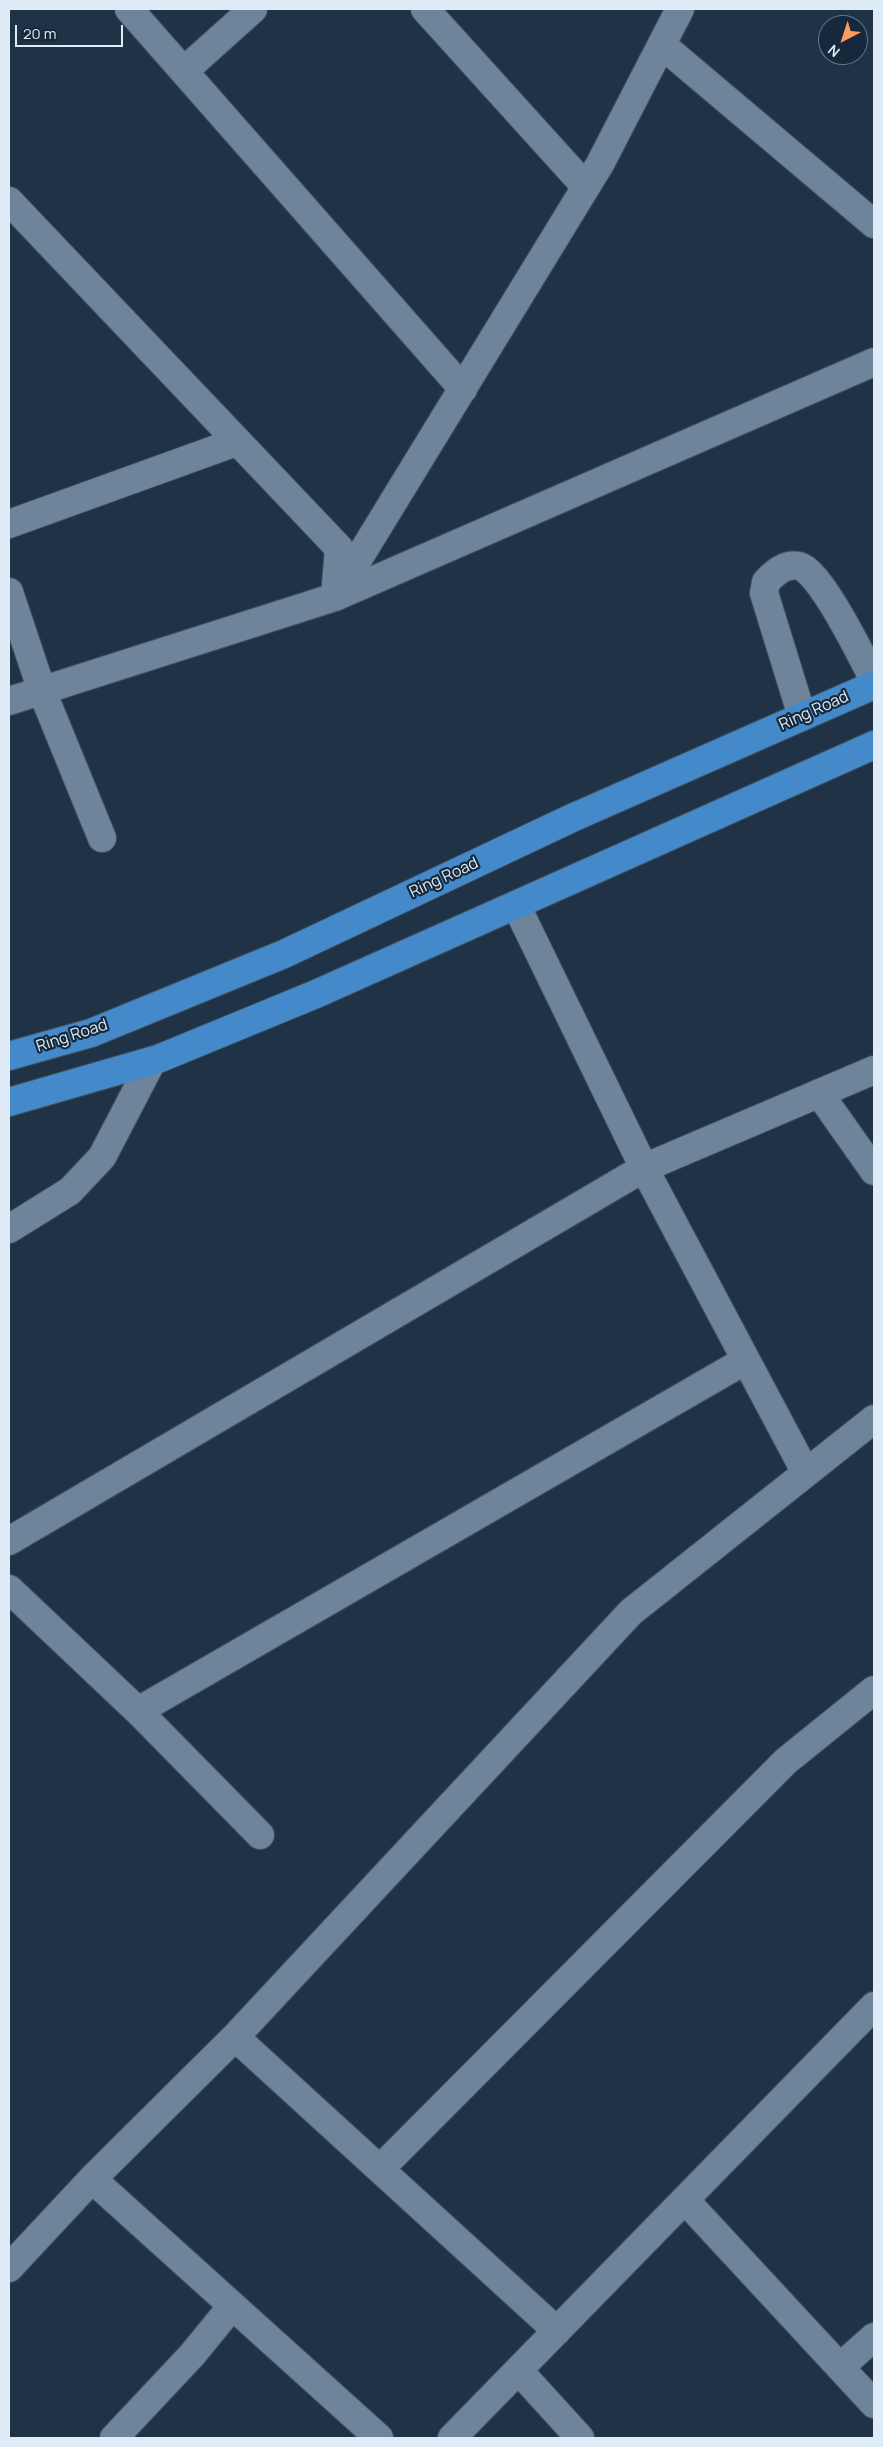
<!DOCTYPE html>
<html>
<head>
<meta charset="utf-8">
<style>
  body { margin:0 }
  #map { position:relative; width:883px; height:2447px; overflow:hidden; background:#203346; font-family:Manrope,sans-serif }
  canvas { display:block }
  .frame { position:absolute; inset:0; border:10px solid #dfebf7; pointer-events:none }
  .north { position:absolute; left:818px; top:15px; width:50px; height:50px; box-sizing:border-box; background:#16293c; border:1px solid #667787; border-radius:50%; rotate:220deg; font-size:14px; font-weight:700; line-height:20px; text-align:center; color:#dfebf7 }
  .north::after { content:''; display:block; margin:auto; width:18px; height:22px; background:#ff9b5a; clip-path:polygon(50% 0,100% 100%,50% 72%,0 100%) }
  .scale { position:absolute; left:15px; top:25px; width:108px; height:22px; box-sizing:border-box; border:2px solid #dfebf7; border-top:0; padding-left:6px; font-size:15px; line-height:18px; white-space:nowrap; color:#dfebf7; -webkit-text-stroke:4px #16293c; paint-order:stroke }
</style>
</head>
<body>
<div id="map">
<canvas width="883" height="2447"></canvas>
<div class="frame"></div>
<div class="north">N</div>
<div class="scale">20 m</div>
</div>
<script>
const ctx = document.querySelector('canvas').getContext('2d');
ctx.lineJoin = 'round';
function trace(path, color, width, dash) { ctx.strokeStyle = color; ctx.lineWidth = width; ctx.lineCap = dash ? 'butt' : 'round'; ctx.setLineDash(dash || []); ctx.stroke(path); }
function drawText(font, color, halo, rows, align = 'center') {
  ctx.font = font + ' Manrope,sans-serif'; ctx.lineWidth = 4.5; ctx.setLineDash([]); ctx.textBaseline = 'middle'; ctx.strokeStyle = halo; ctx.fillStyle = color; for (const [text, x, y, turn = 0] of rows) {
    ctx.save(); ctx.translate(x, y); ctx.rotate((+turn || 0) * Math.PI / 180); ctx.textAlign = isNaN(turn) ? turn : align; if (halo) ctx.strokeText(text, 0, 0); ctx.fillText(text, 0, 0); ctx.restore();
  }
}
const minor = new Path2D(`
  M129,9L463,389
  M425,9L586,187
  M680,9L600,164L335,597L874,362
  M662,45L874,224
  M184,71L253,9
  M9,201L339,548L335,597L9,701
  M9,524L236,442
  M9,592L42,691L102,838
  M802,716L764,593L766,582C774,573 786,563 799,566C820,570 863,659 874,680
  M516,905L644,1168L806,1473
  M819,1093L874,1171
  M9,1229L70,1191L102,1157L152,1061
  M9,1541L644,1168L874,1070
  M9,1589L138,1711L260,1835
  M138,1711L746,1360
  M235,2037L557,2331
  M380,2169L786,1761L874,1690
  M685,2200L874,2404
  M9,2268L92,2179
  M840,2367L874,2337
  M519,2371L580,2438
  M114,2438L192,2355L232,2306
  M379,2438L92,2179L235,2037L631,1612L874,1419
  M452,2438L874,2006`);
const highway = new Path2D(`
  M9,1056L91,1033L284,954L572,818L874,685
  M9,1102L158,1059L316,994L874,745`);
trace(minor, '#405161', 30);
trace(highway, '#405161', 30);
trace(minor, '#6e849a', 28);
trace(highway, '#448aca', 28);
drawText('16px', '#dfebf7', '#16293c', [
  ["Ring Road",814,711,-24],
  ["Ring Road",444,878,-25],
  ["Ring Road",72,1036,-18]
]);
</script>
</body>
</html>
